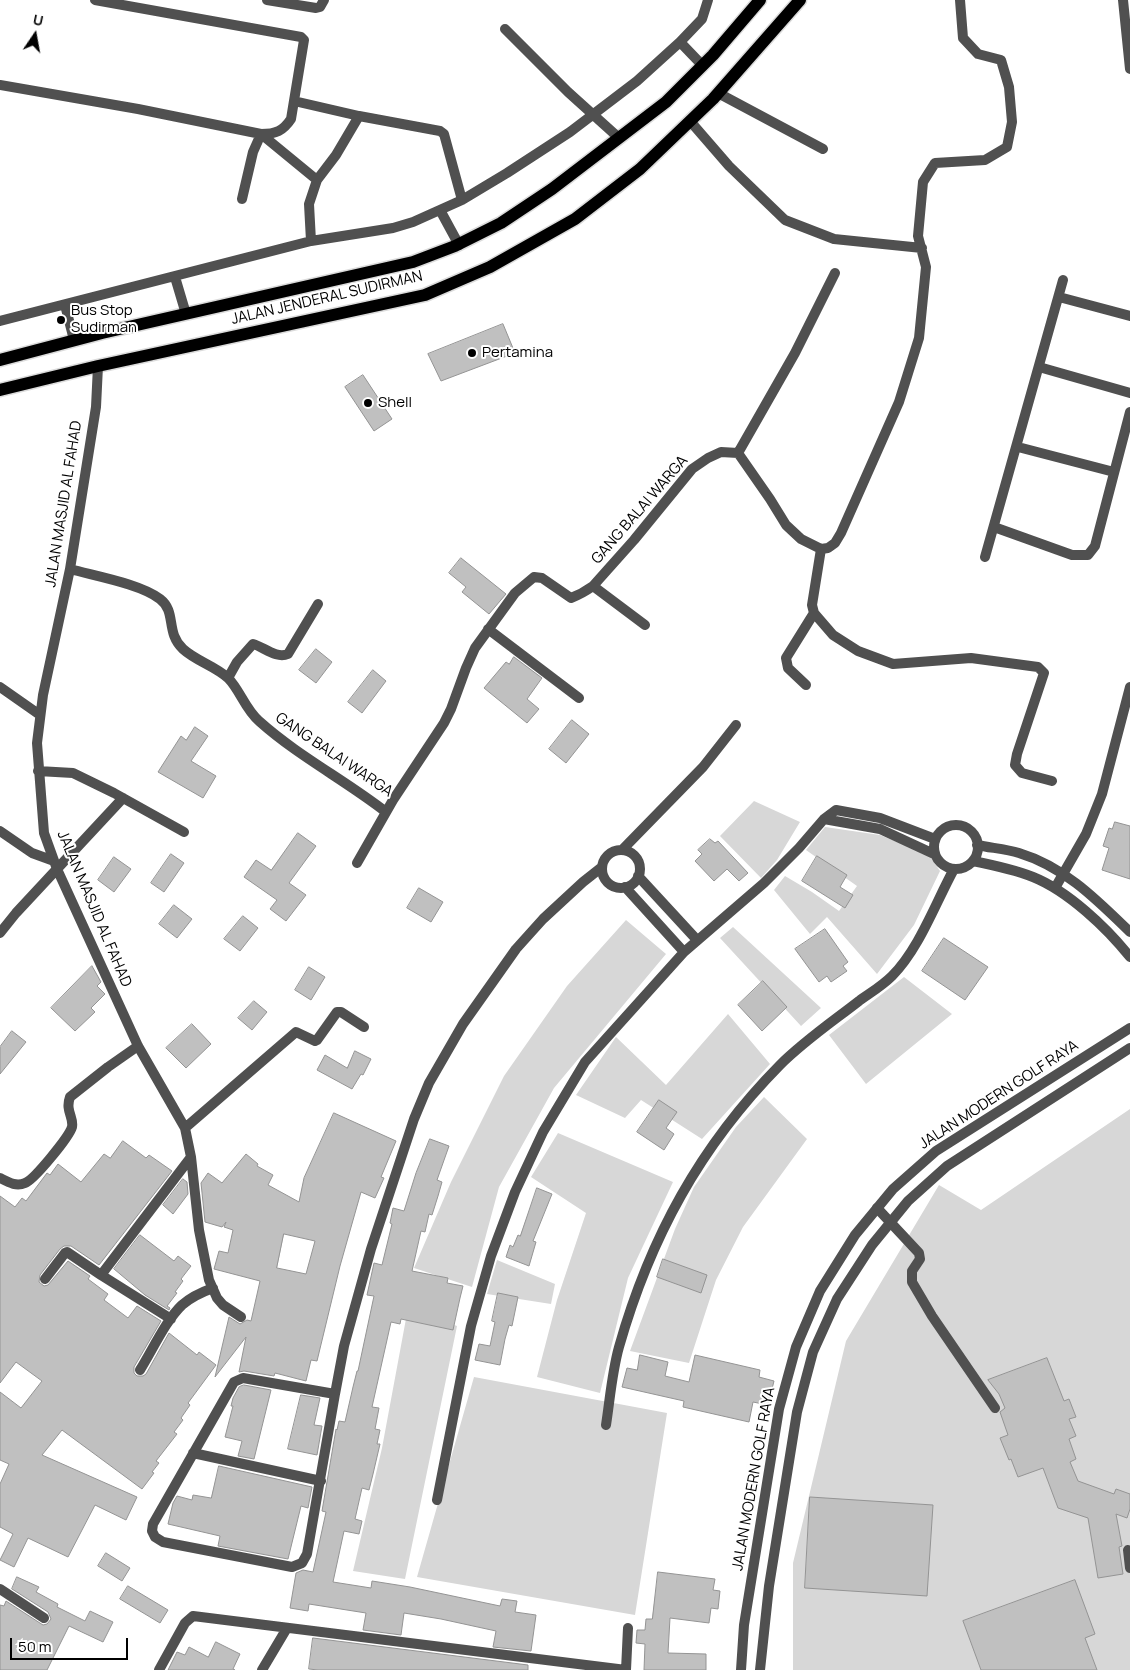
<!DOCTYPE html>
<html>
<head>
<meta charset="utf-8">
<style>
  body { margin:0 }
  #map { position:relative; width:1130px; height:1670px; overflow:hidden; background:#fff; font-family:Manrope,sans-serif }
  canvas { display:block }
  .north { position:absolute; left:10px; top:10px; width:50px; height:50px; -webkit-text-stroke:4px #fff; paint-order:stroke; rotate:12deg; font-size:14px; font-weight:700; line-height:20px; text-align:center; color:#000 }
  .north::after { content:''; display:block; margin:auto; width:18px; height:22px; background:#000; clip-path:polygon(50% 0,100% 100%,50% 72%,0 100%) }
  .scale { position:absolute; left:10px; top:1638px; width:118px; height:22px; box-sizing:border-box; border:2px solid #000; border-top:0; padding-left:6px; font-size:15px; line-height:18px; white-space:nowrap; color:#000; -webkit-text-stroke:4px #fff; paint-order:stroke }
</style>
</head>
<body>
<div id="map">
<canvas width="1130" height="1670"></canvas>
<div class="north">U</div>
<div class="scale">50 m</div>
</div>
<script>
const ctx = document.querySelector('canvas').getContext('2d');
ctx.lineJoin = 'round';
function paint(path, color) { ctx.fillStyle = color; ctx.fill(path, 'evenodd'); }
function trace(path, color, width, dash) { ctx.strokeStyle = color; ctx.lineWidth = width; ctx.lineCap = dash ? 'butt' : 'round'; ctx.setLineDash(dash || []); ctx.stroke(path); }
function drawText(font, color, halo, rows, align = 'center') {
  ctx.font = font + ' Manrope,sans-serif'; ctx.lineWidth = 4; ctx.setLineDash([]); ctx.textBaseline = 'middle'; ctx.strokeStyle = halo; ctx.fillStyle = color; for (const [text, x, y, turn = 0] of rows) {
    ctx.save(); ctx.translate(x, y); ctx.rotate((+turn || 0) * Math.PI / 180); ctx.textAlign = isNaN(turn) ? turn : align; if (halo) ctx.strokeText(text, 0, 0); ctx.fillText(text, 0, 0); ctx.restore();
  }
}
paint(new Path2D(`
  M754,801L800,822L777,860L761,878L720,836Z
  M825,827L880,835L929,855L940,871L914,925L877,974L827,917L810,934L774,890L785,876L812,892L839,911L857,886L806,850Z
  M626,920L666,954L554,1088L499,1187L472,1287L414,1268L451,1182L504,1076L567,986Z
  M733,927L821,1008L801,1026L720,938Z
  M904,977L952,1014L866,1084L829,1035Z
  M728,1014L770,1064L702,1139L641,1100L625,1118L576,1095L616,1037L666,1085Z
  M764,1097L807,1139L743,1227L716,1280L689,1363L630,1351L675,1229L694,1187L736,1127Z
  M1130,1109V1670H793V1563L846,1341L939,1185L981,1210Z
  M558,1133L673,1182L628,1278L600,1393L537,1377L557,1300L586,1213L531,1177Z
  M497,1260L555,1284L551,1304L487,1294Z
  M408,1308L457,1326L405,1579L353,1571L382,1448Z
  M474,1377L667,1413L635,1615L417,1577Z`), '#d7d7d7');
const building = new Path2D(`
  M503,324L515,353L441,381L428,354Z
  M363,375L392,419L374,431L345,387Z
  M461,558L506,594L489,614L462,592L466,587L449,573Z
  M316,649L332,662L316,683L299,670Z
  M514,657L542,678L527,699L539,709L527,723L484,688L506,662L509,664Z
  M373,670L386,681L362,713L348,702Z
  M572,720L589,734L566,763L549,749Z
  M195,727L208,736L191,761L216,776L203,798L158,772L181,736L186,740Z
  M1115,822L1130,826V879L1102,870L1109,848L1103,846L1109,828L1112,829Z
  M298,833L316,846L289,883L306,895L286,921L270,909L277,900L244,877L256,860L271,870Z
  M710,839L715,843L718,841L748,873L739,881L727,869L714,881L695,861L702,854L698,850Z
  M171,854L184,863L164,892L151,883Z
  M817,856L847,875L840,887L853,895L845,908L802,881Z
  M114,857L131,869L114,892L98,880Z
  M419,888L443,902L431,922L407,908Z
  M174,905L192,919L177,938L159,924Z
  M243,916L258,928L240,951L224,939Z
  M825,929L848,962L843,966L847,971L831,982L827,976L819,982L795,949Z
  M944,938L988,967L965,1000L922,971Z
  M92,966L101,982L97,986L105,994L91,1008L95,1012L75,1031L51,1008Z
  M309,967L325,977L311,1000L295,990Z
  M763,981L787,1007L762,1031L738,1005Z
  M254,1001L267,1012L252,1030L238,1018Z
  M192,1024L211,1044L186,1068L166,1048Z
  M12,1031L26,1042L0,1074V1047Z
  M355,1051L371,1059L363,1075L361,1074L352,1089L317,1070L325,1055L347,1068Z
  M659,1100L677,1112L666,1128L674,1134L664,1150L637,1132Z
  M334,1113L396,1141L381,1177L384,1178L375,1198L361,1192L340,1266L317,1361L311,1360L306,1381L275,1373L274,1376L244,1371L239,1372L246,1337L215,1377L229,1317L240,1324L247,1320L251,1321L260,1281L214,1269L219,1251L228,1253L233,1230L224,1227L226,1222L222,1227L205,1222L201,1183L208,1173L222,1183L246,1154L258,1164L257,1166L273,1175L268,1185L299,1202L304,1178ZM284,1234L315,1241L306,1274L277,1268Z
  M430,1139L449,1146L437,1180L442,1182L438,1196L432,1215L429,1214L425,1232L421,1231L412,1271L448,1278L447,1283L463,1286L460,1298L453,1330L401,1319L400,1324L391,1322L372,1407L379,1408L375,1429L380,1430L377,1444H380L373,1474L369,1490L362,1488L355,1519L362,1521L359,1534L344,1531L333,1582L371,1588L372,1581L410,1587L500,1606L502,1599L517,1601L515,1612L536,1615L531,1651L493,1647L496,1631L441,1619L404,1613L401,1635L363,1630L366,1613L309,1604L308,1611L290,1608L296,1573L303,1570L313,1572L326,1512L322,1511L336,1429L337,1430L339,1421L345,1422L353,1387L357,1371H358L374,1296L367,1295L374,1263L382,1265L392,1224L390,1223L393,1208L404,1211L416,1173Z
  M123,1141L146,1158L149,1155L172,1171L99,1265L71,1246H64L60,1249L40,1275L39,1282L44,1286L48,1285L68,1261L90,1276L88,1279L108,1294L104,1300L128,1318L137,1306L161,1321L134,1367V1373L137,1376H143L146,1374L169,1333L197,1355L199,1352L216,1365L188,1403L190,1405L181,1418L183,1420L174,1432L177,1434L156,1461L159,1463L152,1472L154,1473L142,1489L62,1430L42,1455L137,1497L126,1520L95,1505L68,1557L28,1538L14,1567L0,1560L13,1534L0,1527V1484L9,1464L0,1460V1392L21,1408L42,1381L16,1362L0,1383V1196L15,1207L22,1198L26,1201L47,1173L50,1175L58,1164L81,1182L104,1154L110,1158Z
  M183,1179L187,1182L188,1194L173,1214L163,1205Z
  M537,1188L552,1194L533,1241L536,1242L529,1266L506,1257L510,1245L513,1247L518,1235L520,1236Z
  M140,1235L174,1261L178,1256L191,1266L181,1279L183,1281L175,1292L177,1293L167,1306L170,1308L169,1310L145,1295L114,1269Z
  M663,1259L707,1275L701,1293L657,1277Z
  M498,1293L518,1297L512,1326L509,1325L505,1339L500,1365L475,1360L479,1344L490,1346L495,1322L492,1321Z
  M640,1355L668,1362L665,1376L689,1382L695,1355L760,1370L759,1377L774,1381L768,1405L753,1402L749,1422L683,1407L684,1401L622,1387L627,1368L637,1370Z
  M1047,1358L1064,1401L1069,1399L1076,1417L1069,1419L1076,1436L1069,1439L1076,1459L1070,1462L1078,1481L1114,1494L1116,1489L1130,1494V1509L1127,1518L1116,1514L1122,1546L1119,1547L1123,1574L1098,1578L1088,1518L1058,1508L1043,1468L1018,1477L1011,1459L1009,1460L1000,1438L1008,1435L1000,1412L1005,1408L999,1394L988,1380Z
  M244,1385L271,1390L254,1459L238,1456L242,1441L225,1437L233,1406H231L233,1398L239,1387Z
  M301,1395L320,1398L314,1425L322,1426L317,1455L288,1449Z
  M219,1466L312,1487L308,1508L301,1506L288,1559L218,1546L220,1536L168,1524L173,1503L177,1496L192,1500L193,1495L211,1498Z
  M810,1497L933,1505L927,1596L805,1588Z
  M106,1553L130,1568L122,1581L98,1566Z
  M658,1572L715,1579L713,1590L720,1591L718,1609L711,1608L709,1623L670,1618L668,1653L706,1654V1670H644L645,1644L636,1643L637,1630H645L646,1619H652Z
  M17,1577L39,1587L36,1592L58,1604L57,1607L85,1621L90,1611L113,1622L103,1642L69,1626L47,1670H0V1605L4,1606L6,1601L43,1625L47,1624L51,1619L48,1612L12,1589Z
  M1075,1580L1095,1634L1085,1638L1097,1670H981L963,1621Z
  M128,1586L168,1610L160,1623L120,1599Z
  M313,1638L528,1665V1670H318L309,1669Z
  M216,1642L240,1654L233,1669L235,1670H168L177,1652L185,1655L189,1647L208,1657Z`);
paint(building, '#c0c0c0');
trace(building, '#949494', 1);
const primary = new Path2D(`
  M0,360L102,333L413,262L455,246L501,223L552,189L666,102L713,55L760,0
  M0,390L98,366L425,295L490,267L575,219L640,169L713,99L800,0`);
trace(primary, '#dbdbdb', 15);
trace(new Path2D(`
  M267,0L316,8L320,7L324,0
  M718,93L823,149
  M877,1208L919,1253L920,1259L912,1271V1282L932,1316L995,1408
  M1128,1550L1130,1568`), '#505050', 10);
trace(new Path2D(`
  M95,0L301,37L304,40L291,119C283,131 276,134 261,134
  M1123,0L1130,69
  M505,29L568,92L619,138
  M680,42L703,66
  M0,85L138,109L261,134L253,152L242,199
  M294,101L359,116L440,131L444,134L462,200
  M690,121L729,166L785,220L834,239L922,248
  M261,134L317,180
  M440,210L459,245
  M311,241L309,204L317,180L336,155L359,116
  M175,277L186,314
  M1059,297L1130,316
  M65,305L74,340
  M0,321L311,241L393,228L413,222L462,200L507,173L570,132L637,81L680,42L702,19L708,0
  M98,366L96,407L70,569L43,695L37,743L44,833L57,869L138,1046L185,1128L191,1157L199,1230L209,1280L217,1298L223,1305L241,1317
  M1039,367L1130,393
  M1018,447L1114,472
  M738,453L795,353L835,273
  M994,527L1072,555H1088L1095,546L1130,412
  M821,549L812,605L814,613L833,635L858,651L893,664L971,658L1038,667L1044,673L1017,754L1015,765L1022,773L1052,781
  M985,557L1063,280
  M70,569C95,576 141,584 160,599C177,612 165,632 183,649C196,661 215,666 228,678C240,690 245,709 259,721C298,756 345,780 386,812
  M593,586L645,625
  M488,629L579,698
  M228,678L237,662L253,644C264,647 276,659 288,654L318,604
  M806,685L788,668L786,658L814,613
  M0,687L40,715
  M38,771L73,773L114,793L184,832
  M824,819L880,829L934,854
  M934 847a22 22 0 1 1 44 0a22 22 0 1 1-44 0Z
  M0,831L32,853L54,861
  M977,845C991,848 1006,849 1019,853C1065,867 1097,900 1130,932
  M622,850L703,767L736,725
  M602 869a19 19 0 1 1 38 0a19 19 0 1 1-38 0Z
  M973,861C993,865 1013,869 1033,877C1068,891 1107,928 1130,957
  M357,863L393,800L444,723L451,709L466,668L475,648L515,593L534,577L542,578L571,598C579,595 586,591 593,586L634,540L692,469L708,458L721,452L738,453L770,499L786,525L801,539L821,549L828,548L835,543L841,533L899,402L919,338L926,267L918,236L923,182L935,163L985,160L1007,147L1012,122L1009,87L1001,60L978,54L963,38L960,0
  M638,876L697,940
  M625,887L684,952
  M1055,888L1086,834L1102,794L1130,687
  M0,933L16,913L123,798
  M185,1128L296,1032L315,1041L317,1040L337,1012H341L364,1027
  M0,1178C8,1182 16,1187 25,1183C34,1180 69,1137 72,1127C74,1117 65,1111 70,1097L108,1067L138,1046
  M101,1275L171,1319
  M45,1279L65,1253L67,1252L101,1275L191,1157
  M140,1370C152,1351 166,1320 182,1305C191,1297 202,1292 213,1288
  M243,1378L335,1394L307,1554L302,1563L292,1567L163,1542L155,1537L152,1531L153,1524L234,1382Z
  M335,1394L344,1346L371,1249L414,1119L429,1083L463,1024L516,949L543,919L583,882L602,867
  M606,1425C610,1399 612,1372 619,1347C650,1238 700,1146 780,1065C804,1041 832,1022 859,1001C870,993 882,986 892,976C919,949 935,904 954,869
  M193,1453L321,1481
  M437,1500L471,1326L491,1256L515,1192L543,1132L585,1062L684,952L764,883L799,848L824,819L836,810L880,818L935,839
  M0,1589L44,1618
  M159,1670L185,1623L193,1616L626,1670
  M262,1670L287,1628
  M626,1670L628,1628`), '#505050', 10);
trace(new Path2D(`
  M741,1670L744,1625L779,1409L796,1347L820,1291L855,1235L893,1189L936,1151L1130,1028
  M760,1670L769,1586L797,1412L813,1352L837,1299L872,1245L908,1201L947,1166L1130,1048`), '#505050', 10);
trace(primary, '#000', 12);
for (const [x, y, r, color] of [
  [61,320,5,"#000"],
  [472,353,5,"#000"],
  [368,403,5,"#000"]
]) { const dot = new Path2D(); dot.arc(x, y, r, 0, 2 * Math.PI); ctx.fillStyle = color; ctx.fill(dot); trace(dot, '#fff', 2); }
drawText('15px', '#000', '#fff', [
  ["JALAN JENDERAL SUDIRMAN",327,298,-13],
  ["JALAN MASJID AL FAHAD",64,504,-81],
  ["GANG BALAI WARGA",640,510,-49],
  ["GANG BALAI WARGA",334,755,34],
  ["JALAN MASJID AL FAHAD",94,909,67],
  ["JALAN MODERN GOLF RAYA",999,1095,-33],
  ["JALAN MODERN GOLF RAYA",754,1479,-80]
]);
drawText('15px', '#000', '#fff', [
  ["Bus Stop",71,311],
  ["Sudirman",71,328],
  ["Pertamina",482,353],
  ["Shell",378,403]
], 'left');
</script>
</body>
</html>
